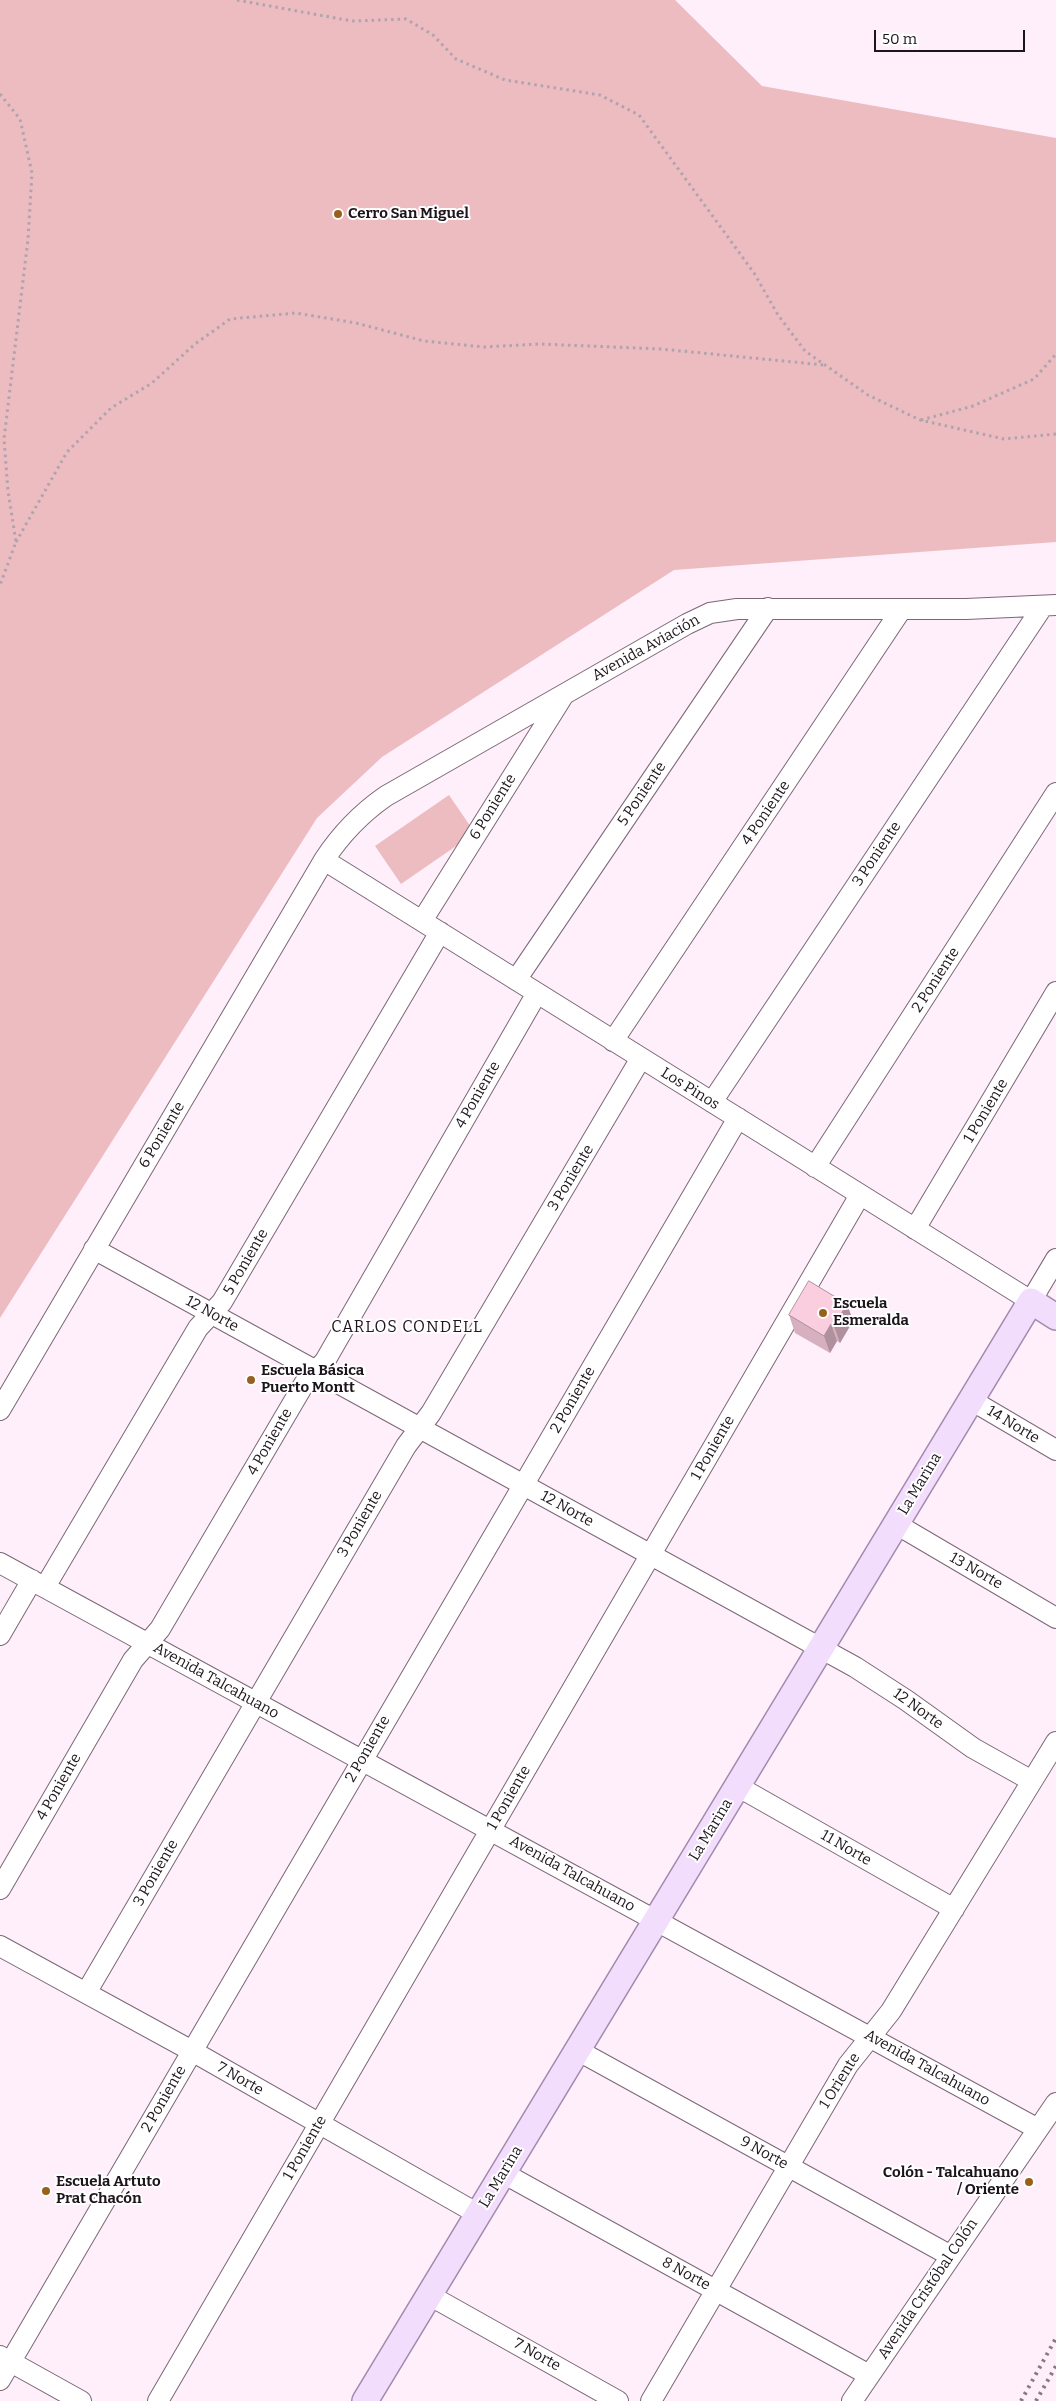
<!DOCTYPE html>
<html>
<head>
<meta charset="utf-8">
<style>
  body { margin:0 }
  #map { position:relative; width:1056px; height:2401px; overflow:hidden; background:#feeffb; font-family:Bitter,serif }
  canvas { display:block }
  .scale { position:absolute; left:874px; top:30px; width:151px; height:22px; box-sizing:border-box; border:2px solid #1d151b; border-top:0; padding-left:6px; font-size:15px; line-height:18px; white-space:nowrap; color:#1d151b; -webkit-text-stroke:4px #fff; paint-order:stroke }
</style>
</head>
<body>
<div id="map">
<canvas width="1056" height="2401"></canvas>
<div class="scale">50 m</div>
</div>
<script>
const ctx = document.querySelector('canvas').getContext('2d');
ctx.lineJoin = 'round';
function paint(path, color) { ctx.fillStyle = color; ctx.fill(path, 'evenodd'); }
function trace(path, color, width, dash) { ctx.strokeStyle = color; ctx.lineWidth = width; ctx.lineCap = dash ? 'butt' : 'round'; ctx.setLineDash(dash || []); ctx.stroke(path); }
function drawText(font, color, halo, rows, align = 'center') {
  ctx.font = font + ' Bitter,serif'; ctx.lineWidth = 4; ctx.setLineDash([]); ctx.textBaseline = 'middle'; ctx.strokeStyle = halo; ctx.fillStyle = color; for (const [text, x, y, turn = 0] of rows) {
    ctx.save(); ctx.translate(x, y); ctx.rotate((+turn || 0) * Math.PI / 180); ctx.textAlign = isNaN(turn) ? turn : align; if (halo) ctx.strokeText(text, 0, 0); ctx.fillText(text, 0, 0); ctx.restore();
  }
}
paint(new Path2D(`
  M0,0H675L762,86L1056,138V542L674,570L382,757L317,818L0,1318Z
  M449,795L475,833L401,884L375,846Z`), '#ecbcc1');
const minor = new Path2D(`
  M324,860L1031,1301L1056,1259
  M422,921L563,696
  M516,980L768,608
  M613,1041L901,610
  M712,1102L1043,606
  M815,1167L1056,793
  M915,1229L1056,992
  M94,1249L855,1667L906,1700L973,1748L1032,1781
  M971,1400L1056,1450
  M0,1410L324,860C341,834 360,814 386,796L687,624L710,613L737,609H966L1056,605
  M896,1524L1056,1618
  M0,1563L1038,2129
  M45,1587L198,1328L222,1302L440,932
  M0,1635L32,1580
  M737,1786L954,1909
  M0,1889L133,1660L160,1629L304,1384L325,1361L537,993
  M0,1946L192,2051L478,2214
  M86,1993L406,1446L431,1413L641,1058
  M577,2050L951,2256
  M503,2173L869,2375
  M429,2295L618,2401
  M0,2356L81,2401
  M0,2380L738,1118
  M158,2401L860,1195
  M651,2401L848,2065L891,2011L1056,1742
  M852,2401L1056,2103`);
const major = new Path2D(`
  M365,2401L1031,1301L1056,1317`);
trace(minor, '#7c6778', 22);
trace(major, '#a389ad', 28);
trace(new Path2D(`
  M237,0L352,21L406,19L433,35L456,59L505,80L600,95L639,115L754,273L778,315L805,351L868,395L920,420L1004,439L1056,434
  M0,94L20,119L32,173L28,239L4,439L8,491L16,542L0,585
  M921,420L973,406L1034,379L1056,354
  M16,542L67,452L111,408L152,383L195,344L230,319L296,313L356,323L424,341L484,347L540,344L661,349L824,365`), '#b0a3ad', 3, [2.5, 4]);
trace(minor, '#fff', 20);
trace(major, '#f3ddfd', 25);
trace(new Path2D(`
  M1021,2401L1056,2338
  M1036,2401L1056,2366`), '#857a83', 4, [2.5, 5]);
paint(new Path2D(`
  M847,1304L853,1321L840,1343L837,1341L830,1353L795,1333L789,1315Z`), '#d7b0c0');
paint(new Path2D(`
  M847,1304L853,1321L840,1343L834,1326Z
  M831,1324L837,1341L830,1353L824,1336Z`), '#af909c');
const building = new Path2D(`
  M809,1281L847,1304L834,1326L831,1324L824,1336L789,1315Z`);
paint(building, '#facddf');
trace(building, '#af909c', 1);
for (const [x, y, r, color] of [
  [338,214,5,"#98611b"],
  [823,1313,5,"#98611b"],
  [251,1380,5,"#98611b"],
  [1029,2182,5,"#98611b"],
  [46,2191,5,"#98611b"]
]) { const dot = new Path2D(); dot.arc(x, y, r, 0, 2 * Math.PI); ctx.fillStyle = color; ctx.fill(dot); trace(dot, '#fff', 2); }
drawText('bold 15px', '#1d151b', '#fff', [
  ["Cerro San Miguel",348,214],
  ["Escuela",833,1304],
  ["Esmeralda",833,1321],
  ["Escuela Básica",261,1371],
  ["Puerto Montt",261,1388],
  ["Colón - Talcahuano",1019,2173,"right"],
  ["/ Oriente",1019,2190,"right"],
  ["Escuela Artuto",56,2182],
  ["Prat Chacón",56,2199]
], 'left');
drawText('15px', '#1d151b', '#fff', [
  ["Avenida Aviación",646,648,-29],
  ["5 Poniente",642,794,-56],
  ["6 Poniente",493,807,-58],
  ["4 Poniente",766,813,-56],
  ["3 Poniente",877,854,-56],
  ["2 Poniente",936,980,-57],
  ["Los Pinos",690,1089,32],
  ["4 Poniente",478,1095,-60],
  ["1 Poniente",986,1111,-59],
  ["6 Poniente",162,1135,-59],
  ["3 Poniente",571,1178,-59],
  ["5 Poniente",246,1262,-60],
  ["12 Norte",212,1314,29],
  ["2 Poniente",573,1400,-60],
  ["14 Norte",1013,1425,31],
  ["4 Poniente",270,1442,-60],
  ["1 Poniente",713,1448,-60],
  ["La Marina",920,1484,-59],
  ["12 Norte",567,1509,29],
  ["3 Poniente",360,1524,-60],
  ["13 Norte",976,1571,30],
  ["Avenida Talcahuano",216,1681,29],
  ["12 Norte",918,1709,36],
  ["2 Poniente",368,1749,-60],
  ["4 Poniente",59,1787,-60],
  ["1 Poniente",509,1798,-60],
  ["La Marina",711,1830,-59],
  ["11 Norte",846,1848,30],
  ["3 Poniente",156,1873,-60],
  ["Avenida Talcahuano",572,1874,29],
  ["Avenida Talcahuano",927,2068,29],
  ["7 Norte",240,2079,30],
  ["1 Oriente",840,2081,-58],
  ["2 Poniente",164,2099,-60],
  ["1 Poniente",305,2148,-60],
  ["9 Norte",764,2153,29],
  ["La Marina",501,2177,-59],
  ["8 Norte",686,2274,29],
  ["Avenida Cristóbal Colón",928,2289,-56],
  ["7 Norte",537,2355,29]
]);
ctx.letterSpacing = '1px';
drawText('16px', '#1d151b', '#fff', [
  ["CARLOS CONDELL",407,1328]
]);
ctx.letterSpacing = '0px';
</script>
</body>
</html>
